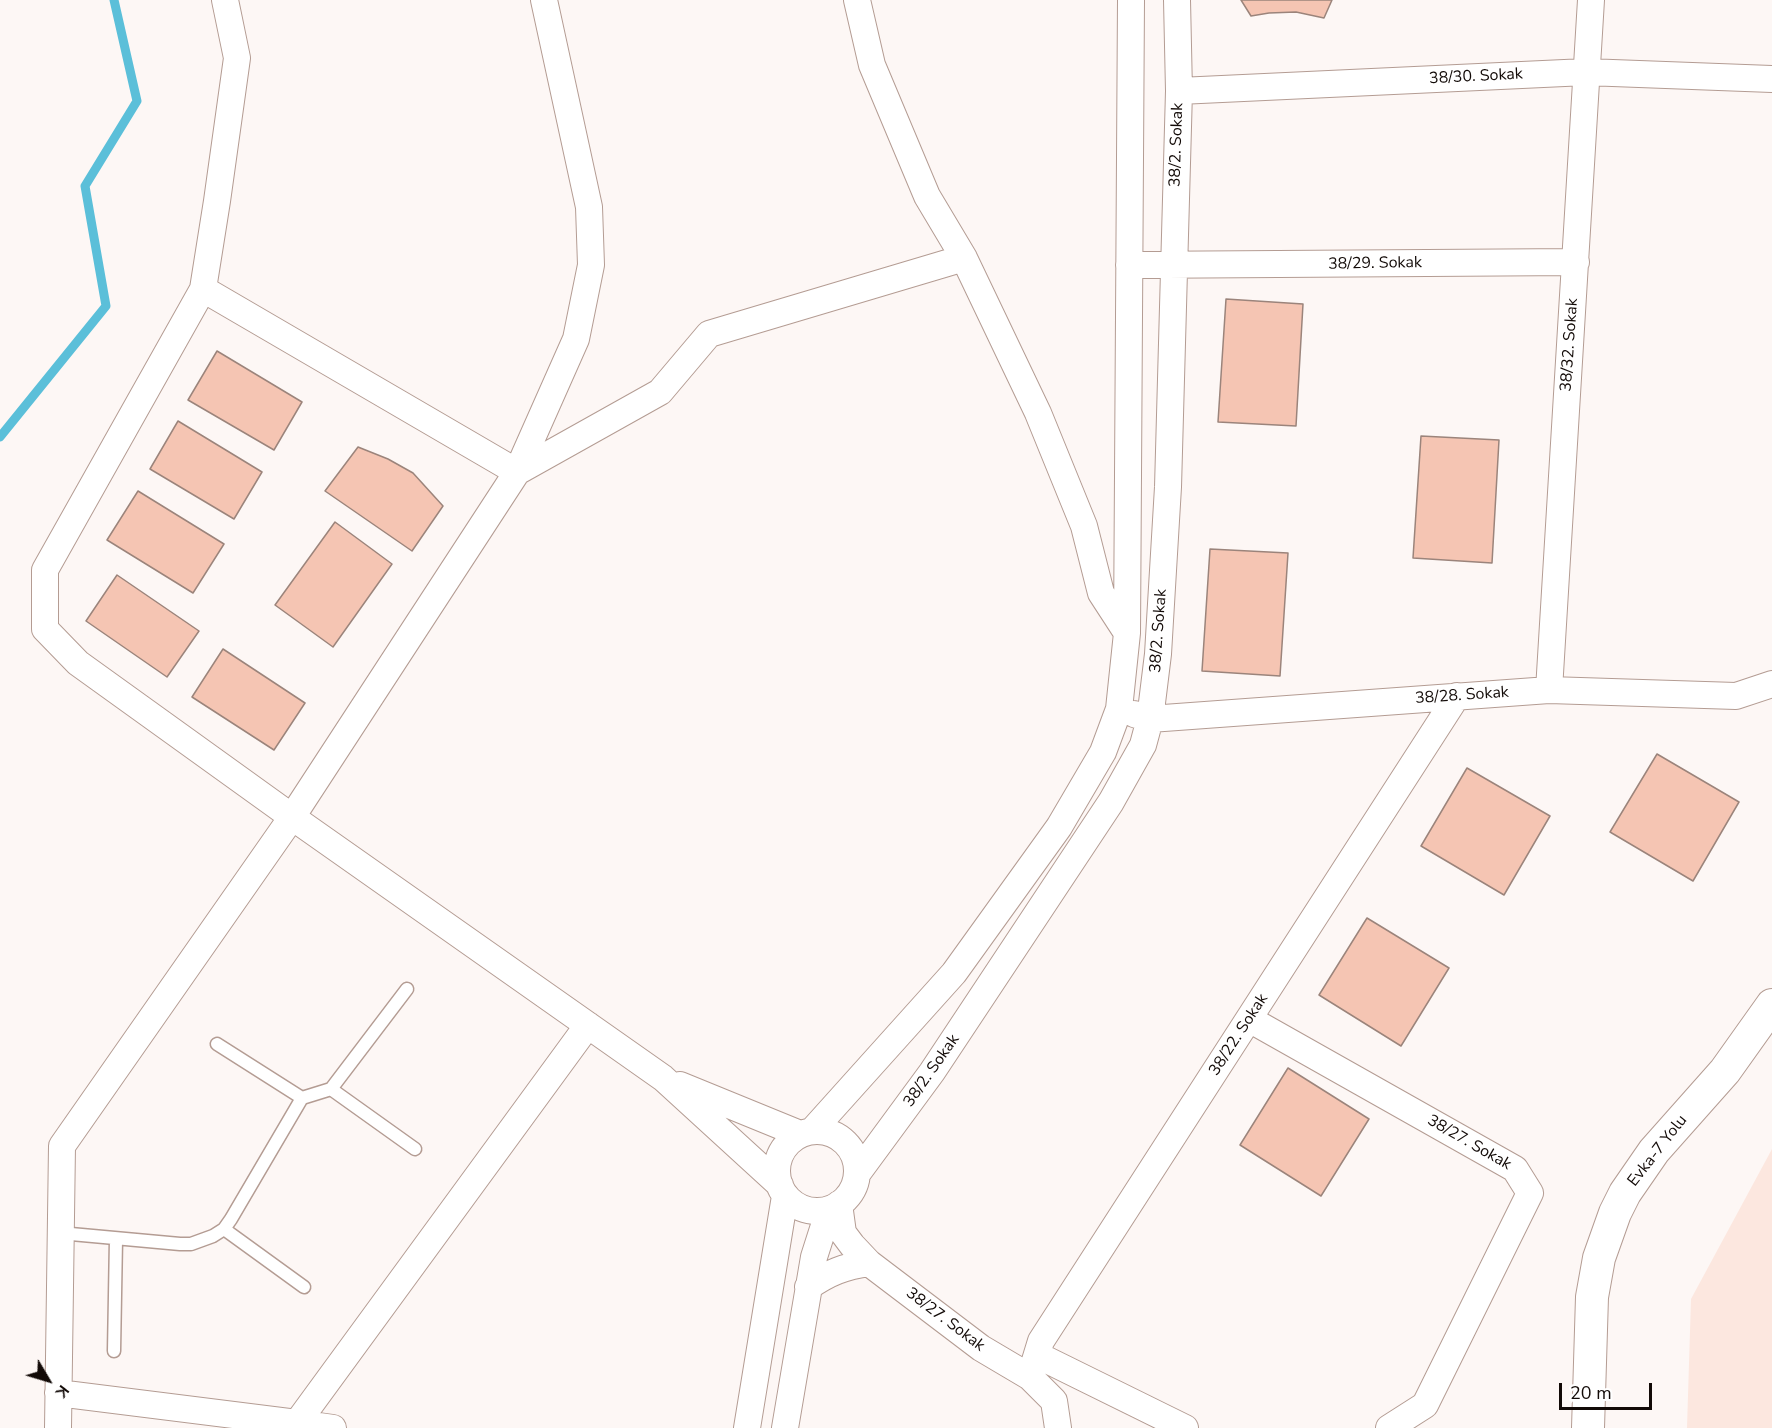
<!DOCTYPE html>
<html>
<head>
<meta charset="utf-8">
<style>
  body { margin:0 }
  #map { position:relative; width:1772px; height:1428px; overflow:hidden; background:#fdf7f5; font-family:"Nunito Sans",sans-serif }
  canvas { display:block }
  .north { position:absolute; left:18px; top:1350px; width:60px; height:60px; -webkit-text-stroke:4px #fff; paint-order:stroke; rotate:128deg; font-size:16px; font-weight:700; line-height:24px; text-align:center; color:#120a07 }
  .north::after { content:''; display:block; margin:auto; width:21px; height:27px; background:#120a07; clip-path:polygon(50% 0,100% 100%,50% 72%,0 100%) }
  .scale { position:absolute; left:1559px; top:1383px; width:93px; height:27px; box-sizing:border-box; border:3px solid #120a07; border-top:0; padding-left:8px; font-size:18px; line-height:21px; white-space:nowrap; color:#120a07; -webkit-text-stroke:4px #fff; paint-order:stroke }
</style>
</head>
<body>
<div id="map">
<canvas width="1772" height="1428"></canvas>
<div class="north">K</div>
<div class="scale">20 m</div>
</div>
<script>
const ctx = document.querySelector('canvas').getContext('2d');
ctx.lineJoin = 'round';
function paint(path, color) { ctx.fillStyle = color; ctx.fill(path, 'evenodd'); }
function trace(path, color, width, dash) { ctx.strokeStyle = color; ctx.lineWidth = width; ctx.lineCap = dash ? 'butt' : 'round'; ctx.setLineDash(dash || []); ctx.stroke(path); }
function drawText(font, color, halo, rows, align = 'center') {
  ctx.font = font + ' "Nunito Sans",sans-serif'; ctx.lineWidth = 6; ctx.setLineDash([]); ctx.textBaseline = 'middle'; ctx.strokeStyle = halo; ctx.fillStyle = color; for (const [text, x, y, turn = 0] of rows) {
    ctx.save(); ctx.translate(x, y); ctx.rotate((+turn || 0) * Math.PI / 180); ctx.textAlign = isNaN(turn) ? turn : align; if (halo) ctx.strokeText(text, 0, 0); ctx.fillText(text, 0, 0); ctx.restore();
  }
}
paint(new Path2D(`
  M1772,1149V1428H1687L1691,1299Z`), '#fce7df');
trace(new Path2D(`
  M0,437L106,306L85,186L137,101L114,0`), '#5bbfd9', 9);
const building = new Path2D(`
  M1241,0H1332L1324,18L1296,12L1269,13L1251,16Z
  M1226,299L1303,304L1296,426L1218,422Z
  M217,351L302,402L274,450L188,400Z
  M178,421L262,472L234,519L150,469Z
  M1421,436L1499,440L1492,563L1413,558Z
  M358,447L388,459L413,473L443,506L412,551L325,491Z
  M138,491L224,544L193,593L107,540Z
  M335,522L392,564L333,647L275,605Z
  M1210,549L1288,553L1280,676L1202,671Z
  M117,575L199,631L167,677L86,621Z
  M223,649L305,703L274,750L192,697Z
  M1657,754L1739,802L1693,881L1610,832Z
  M1467,768L1550,816L1504,895L1421,846Z
  M1367,918L1449,968L1401,1046L1319,995Z
  M1288,1068L1369,1119L1321,1196L1240,1145Z`);
paint(building, '#f5c5b3');
trace(building, '#9b847b', 1.5);
const service = new Path2D(`
  M217,1044L302,1098
  M331,1089L415,1149
  M224,1229L304,1287
  M60,1233L180,1244H191L213,1236L224,1229L231,1219L302,1098L331,1089L407,989
  M114,1351L116,1239`);
const minor = new Path2D(`
  M225,0L237,58L217,201L203,289L45,570V629L78,663L292,817L663,1078L780,1185
  M857,0L872,65L927,196L964,258L1038,413L1084,526L1101,593L1127,633
  M1179,91L1586,72L1772,79
  M1129,265L1576,262
  M203,289L517,472L660,392L709,334L964,258
  M1549,690L1591,0
  M1134,714L1150,719L1549,690L1736,696L1772,684
  M1249,1019L1515,1169L1530,1193L1425,1405L1389,1428
  M680,1085L800,1134
  M777 1171a40 40 0 1 1 80 0a40 40 0 1 1-80 0Z
  M812,1131L954,973L1059,827L1103,752L1119,709L1127,633L1131,0
  M857,1174L932,1072L1111,802L1143,745L1150,719L1158,654L1168,487L1179,91L1177,0
  M839,1204L843,1233L852,1245L869,1263L981,1348L1030,1377L1054,1401L1058,1428
  M808,1287C828,1273 845,1266 869,1263
  M1037,1355L1185,1428
  M1030,1377L1041,1341L1457,696
  M58,1393L297,1423
  M58,1428L62,1146L292,817L517,472L576,339L591,265L589,207L544,0
  M287,1428L297,1423L333,1428
  M298,1428L297,1423L588,1025
  M747,1428L785,1196
  M785,1428L814,1257L829,1210`);
const tertiary = new Path2D(`
  M1588,1428L1592,1297L1599,1258L1615,1213L1625,1193L1654,1151L1725,1071L1772,1005`);
trace(service, '#b49c93', 15);
trace(minor, '#b49c93', 28);
trace(tertiary, '#b49c93', 34);
trace(service, '#fff', 12);
trace(minor, '#fff', 26);
trace(tertiary, '#fff', 32);
drawText('16px', '#120a07', '#fff', [
  ["38/30. Sokak",1476,77,-3],
  ["38/2. Sokak",1177,145,-88],
  ["38/29. Sokak",1375,264,-1],
  ["38/32. Sokak",1570,345,-86],
  ["38/2. Sokak",1159,631,-86],
  ["38/28. Sokak",1462,696,-4],
  ["38/22. Sokak",1239,1035,-57],
  ["38/2. Sokak",932,1071,-55],
  ["38/27. Sokak",1469,1143,30],
  ["Evka-7 Yolu",1658,1151,-52],
  ["38/27. Sokak",945,1320,37]
]);
</script>
</body>
</html>
